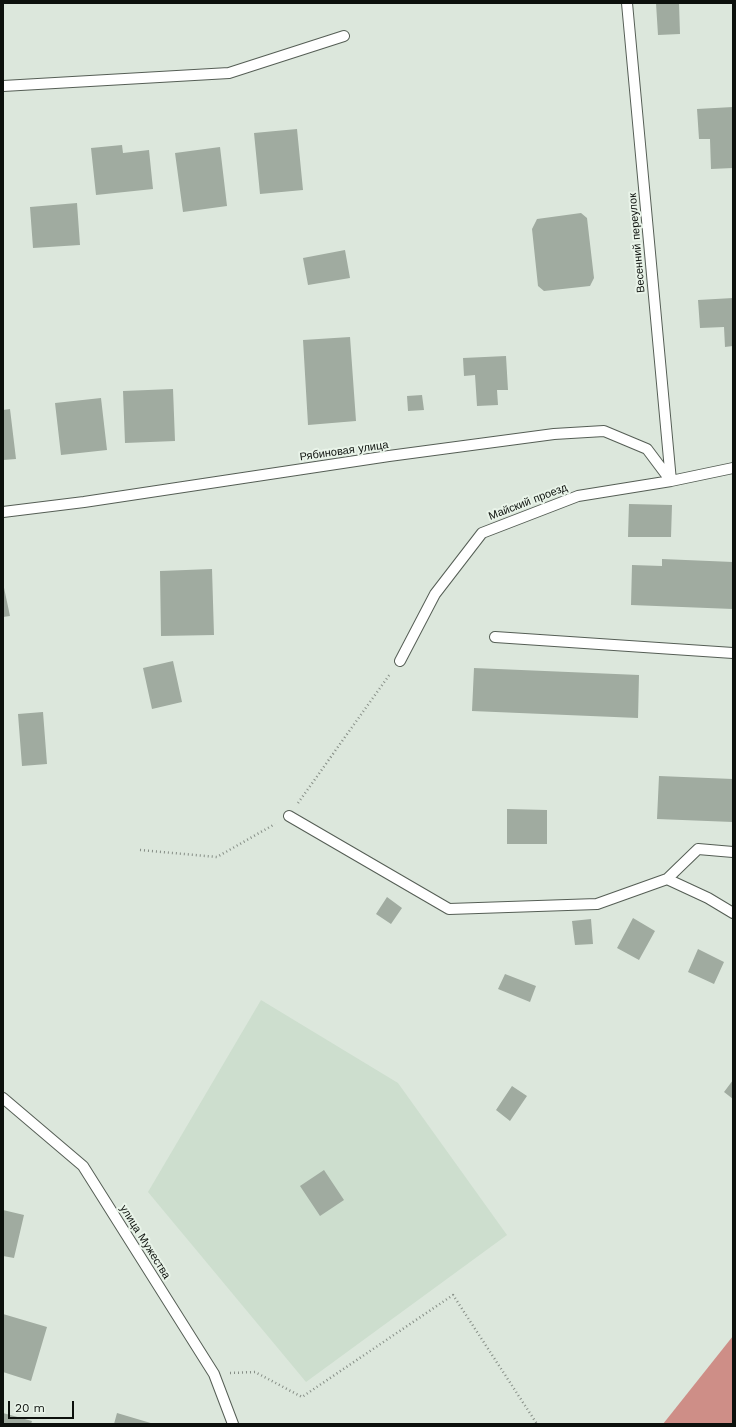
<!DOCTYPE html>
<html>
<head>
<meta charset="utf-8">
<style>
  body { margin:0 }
  #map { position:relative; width:736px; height:1427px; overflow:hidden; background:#dce7dc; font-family:"Work Sans",sans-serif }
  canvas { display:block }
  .frame { position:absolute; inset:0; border:4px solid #0c100c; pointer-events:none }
  .scale { position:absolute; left:8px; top:1401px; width:66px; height:18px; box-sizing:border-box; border:2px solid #0c100c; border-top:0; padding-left:5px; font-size:12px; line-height:14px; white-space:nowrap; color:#0c100c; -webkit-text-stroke:3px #e9f4e9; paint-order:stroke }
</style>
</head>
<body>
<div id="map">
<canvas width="736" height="1427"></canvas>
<div class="frame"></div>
<div class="scale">20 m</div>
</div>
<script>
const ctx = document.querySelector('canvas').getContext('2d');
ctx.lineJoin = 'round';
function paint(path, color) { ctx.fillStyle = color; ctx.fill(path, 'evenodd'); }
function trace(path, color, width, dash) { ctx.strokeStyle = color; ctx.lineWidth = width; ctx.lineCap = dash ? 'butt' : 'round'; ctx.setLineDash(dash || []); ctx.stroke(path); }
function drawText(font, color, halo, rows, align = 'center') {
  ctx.font = font + ' "Work Sans",sans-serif'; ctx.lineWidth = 4; ctx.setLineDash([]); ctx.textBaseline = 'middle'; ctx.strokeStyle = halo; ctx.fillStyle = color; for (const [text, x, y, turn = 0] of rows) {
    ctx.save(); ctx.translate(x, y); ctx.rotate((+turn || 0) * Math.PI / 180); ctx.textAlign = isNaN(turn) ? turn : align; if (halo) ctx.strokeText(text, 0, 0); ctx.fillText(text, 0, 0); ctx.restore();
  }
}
paint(new Path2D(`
  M261,1000L398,1083L507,1235L306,1382L148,1192Z`), '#cddece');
paint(new Path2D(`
  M733,1336V1424H663Z`), '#ce8e87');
paint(new Path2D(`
  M656,3H679L680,34L658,35Z
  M733,107V168L711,169L710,139H699L697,109Z
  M297,129L303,190L260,194L254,133Z
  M122,145L123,153L149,150L153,189L96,195L91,148Z
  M220,147L227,206L183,212L175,153Z
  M77,203L80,245L33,248L30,207Z
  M581,213L587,218L594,278L590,286L544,291L538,286L532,229L537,219Z
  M345,250L350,278L308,285L303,258Z
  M733,298V346L725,347L724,327L700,328L698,300Z
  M350,337L356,421L308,425L303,340Z
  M506,356L508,390H497L498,405L477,406L475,375L464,376L463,358Z
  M173,389L175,441L125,443L123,391Z
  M422,395L424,410L408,411L407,396Z
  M101,398L107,450L61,455L55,403Z
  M10,409L16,459L3,460V410Z
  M629,504L672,505L671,537H628Z
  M662,559L733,562V609L631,605L632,565L662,566Z
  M212,569L214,635L161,636L160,571Z
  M3,583L10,616L3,617Z
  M173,661L182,702L152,709L143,668Z
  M474,668L639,675L638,718L472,711Z
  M43,712L47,764L22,766L18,714Z
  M659,776L733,779V822L657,819Z
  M507,809L547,810V844H507Z
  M387,897L402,908L391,924L376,914Z
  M633,918L655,931L639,960L617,948Z
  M591,919L593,944L575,945L572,921Z
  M698,949L724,962L714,984L688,972Z
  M505,974L536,986L530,1002L498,989Z
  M733,1080V1099L724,1092Z
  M512,1086L527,1096L510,1121L496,1110Z
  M324,1170L344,1200L320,1216L300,1186Z
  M3,1210L24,1215L14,1258L3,1256Z
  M3,1314L47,1327L31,1381L3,1372Z
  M3,1413L32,1421L31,1424H3Z
  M117,1413L154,1424H114Z`), '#a0aba0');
const service = new Path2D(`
  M627,3L671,481
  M3,86L229,73L344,36
  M3,512L84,502L389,456L554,434L604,431L647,449L671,481
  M495,637L733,653
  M400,661L435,594L482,533L578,496L671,481L733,468
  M289,816L449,909L597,904L667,879L708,898L733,913
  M667,879L698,849L733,852
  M3,1098L83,1166L214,1374L233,1424`);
trace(service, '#555e55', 12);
trace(new Path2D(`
  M298,803L390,674
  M140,850L217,857L275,824
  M230,1373L255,1372L302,1397L453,1295L537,1424`), '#868e86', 2.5, [1, 3]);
trace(service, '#fff', 10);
drawText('11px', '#0c100c', '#e9f4e9', [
  ["Весенний переулок",637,243,-95],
  ["Рябиновая улица",344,451,-8],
  ["Майский проезд",528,502,-21],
  ["улица Мужества",145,1242,58]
]);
</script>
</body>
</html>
